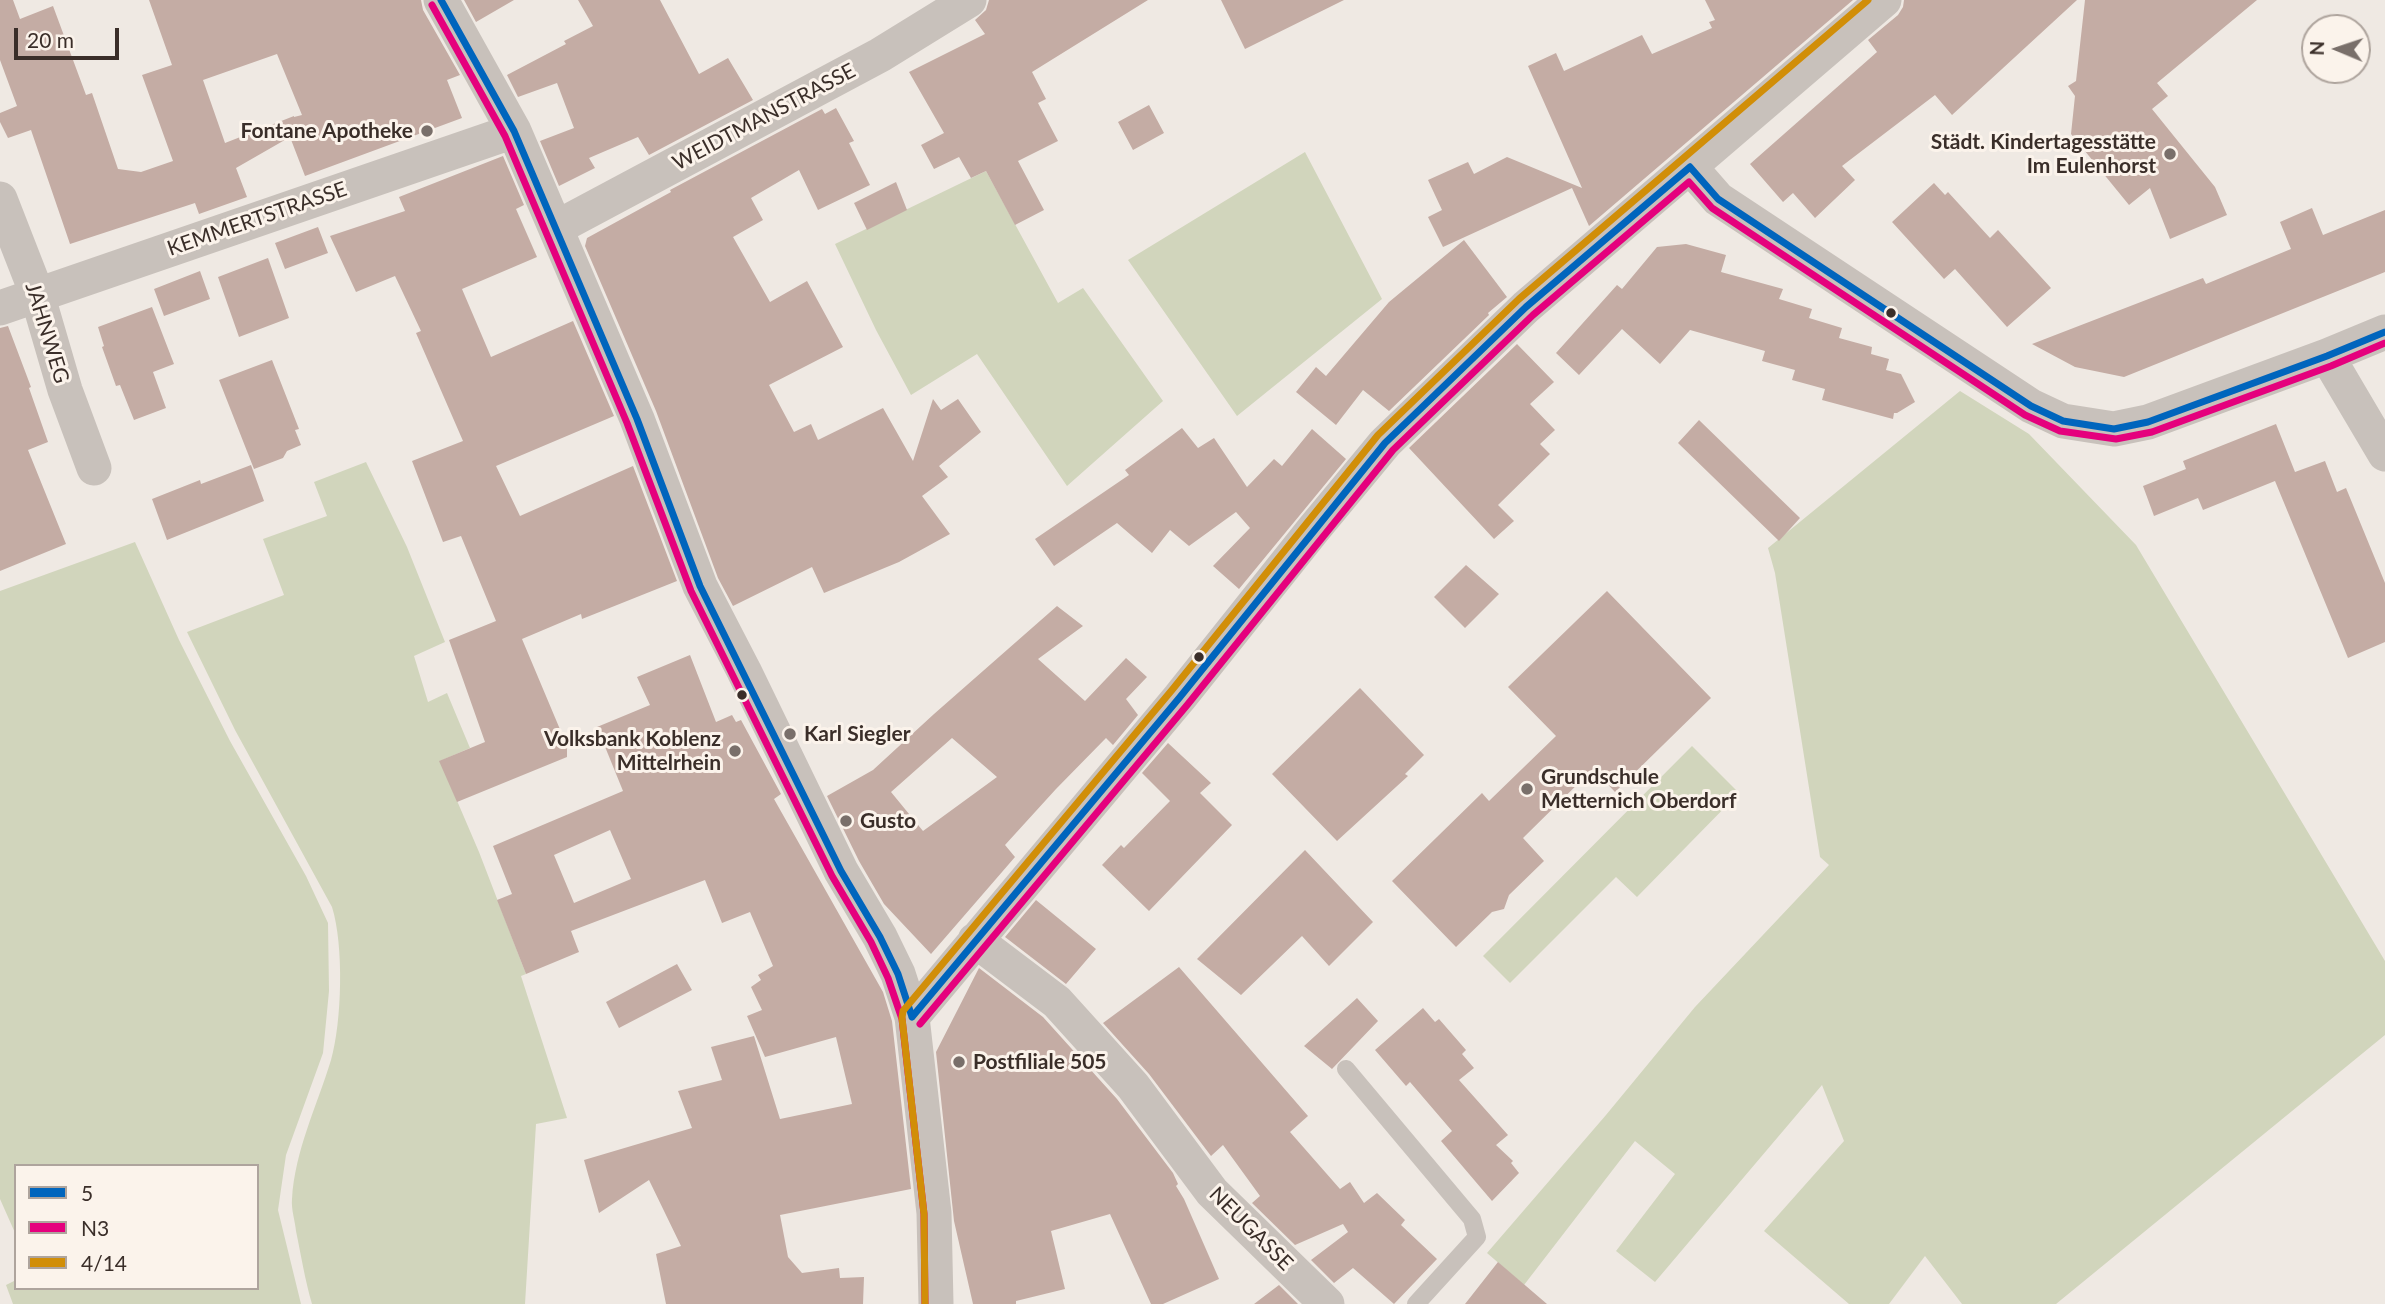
<!DOCTYPE html>
<html>
<head>
<meta charset="utf-8">
<style>
  body { margin:0 }
  #map { position:relative; width:2385px; height:1304px; overflow:hidden; background:#efe9e3; font-family:Lato,sans-serif }
  canvas { display:block }
  .legend { position:absolute; left:14px; top:1164px; width:245px; height:126px; box-sizing:border-box; background:#fbf3eb; border:2px solid #aea49d; margin:0; padding:9px 12px; list-style:none; font-size:21px; color:#3a2e29 }
  .legend li { display:flex; align-items:center; gap:14px; height:35px }
  .legend b { width:35px; border:2px solid #aea49d }
  .north { position:absolute; left:2301px; top:14px; width:70px; height:70px; box-sizing:border-box; background:#fbf3eb; border:2px solid #aea49d; border-radius:50%; rotate:272deg; font-size:19px; font-weight:700; line-height:28px; text-align:center; color:#3a2e29 }
  .north::after { content:''; display:block; margin:auto; width:24px; height:32px; background:#796f6a; clip-path:polygon(50% 0,100% 100%,50% 72%,0 100%) }
  .scale { position:absolute; left:14px; top:28px; width:105px; height:32px; box-sizing:border-box; border:4px solid #3a2e29; border-top:0; padding-left:9px; font-size:21px; line-height:24px; white-space:nowrap; color:#3a2e29; -webkit-text-stroke:5px #fbf3eb; paint-order:stroke }
</style>
</head>
<body>
<div id="map">
<canvas width="2385" height="1304"></canvas>
<ul class="legend">
<li><b style="height:9px;background:#0065bd"></b>5</li>
<li><b style="height:9px;background:#e5007d"></b>N3</li>
<li><b style="height:9px;background:#d18e08"></b>4/14</li>
</ul>
<div class="north">N</div>
<div class="scale">20 m</div>
</div>
<script>
const ctx = document.querySelector('canvas').getContext('2d');
ctx.lineJoin = 'round';
function paint(path, color) { ctx.fillStyle = color; ctx.fill(path, 'evenodd'); }
function trace(path, color, width, dash) { ctx.strokeStyle = color; ctx.lineWidth = width; ctx.lineCap = dash ? 'butt' : 'round'; ctx.setLineDash(dash || []); ctx.stroke(path); }
function drawText(font, color, halo, rows, align = 'center') {
  ctx.font = font + ' Lato,sans-serif'; ctx.lineWidth = 6; ctx.setLineDash([]); ctx.textBaseline = 'middle'; ctx.strokeStyle = halo; ctx.fillStyle = color; for (const [text, x, y, turn = 0] of rows) {
    ctx.save(); ctx.translate(x, y); ctx.rotate((+turn || 0) * Math.PI / 180); ctx.textAlign = isNaN(turn) ? turn : align; if (halo) ctx.strokeText(text, 0, 0); ctx.fillText(text, 0, 0); ctx.restore();
  }
}
paint(new Path2D(`
  M1305,152L1382,299L1237,416L1128,260Z
  M986,171L1058,303L1083,288L1163,401L1067,486L977,354L911,395L876,330L835,244Z
  M1960,391L2029,434L2136,545L2385,961V1035L2056,1304H1962L1925,1256L1889,1304H1849L1764,1231L1844,1141L1822,1085L1655,1282L1616,1251L1675,1174L1635,1141L1524,1285L1487,1253L1606,1115L1695,1007L1829,865L1820,857L1775,573L1768,548Z
  M366,462L407,547L445,642L414,656L428,702L447,693L470,748L440,761L479,852L526,974L521,976L567,1118L536,1124L525,1304H312C305,1280 301,1255 296,1231C295,1221 291,1209 292,1199C295,1150 317,1106 331,1060C342,1022 344,945 332,907L235,730L187,632L284,595L263,539L327,516L314,482Z
  M135,542L179,640L230,741L306,876L328,923L329,991L323,1053L286,1155L278,1210L301,1304H13L6,1285L16,1280V1288H257V1166H16V1235L0,1199V591Z
  M1692,746L1739,793L1637,897L1616,877L1510,983L1483,956Z`), '#d1d5bc');
paint(new Path2D(`
  M0,0H13L20,19L53,6L86,95L92,93L118,169L141,172L173,161L142,75L172,65L149,0H421L423,10L460,75L447,80L462,118L305,176L290,137L236,168L247,197L199,214L195,203L70,244L31,130L8,138L0,122V113L17,106L0,60ZM277,54L302,115L294,117V116L225,143L203,80Z
  M464,0H514L476,22Z
  M578,0H660L699,74L728,58L753,100L649,155L638,137L589,158L595,168L559,186L540,141L574,128L557,83L518,97L507,75L566,44L564,41L593,26Z
  M989,0H1148L1032,72L1046,99L1038,103L1058,141L1018,161L1044,210L1015,225L986,171L971,178L959,157L934,169L921,145L944,133L909,72L985,34L975,20L986,10Z
  M1221,0H1344L1245,49Z
  M1705,0H1853L1589,226L1572,188L1443,247L1428,217L1442,210L1428,180L1468,162L1474,174L1507,157L1582,188L1528,66L1556,53L1564,71L1642,35L1652,54L1712,28L1709,22L1715,20Z
  M1904,0H2077L1952,115L1935,95L1842,166L1855,180L1815,218L1793,193L1783,202L1750,164L1877,52L1868,40L1898,15L1903,7Z
  M2085,0H2257L2157,83L2168,96L2152,109L2215,187L2227,215L2170,239L2150,188L2129,205L2071,134L2075,96L2068,86L2076,81Z
  M1149,105L1164,133L1133,150L1118,122Z
  M836,108L854,141L849,143L870,185L818,210L799,170L751,198L763,220L733,237L770,302L807,281L843,347L769,385L794,432L811,424L818,440L883,408L913,461L933,399L941,410L958,399L981,432L939,466L948,477L922,496L950,534L899,562L824,593L812,567L733,606L718,578L656,411L585,246L587,238L671,192L670,190L822,109L825,114Z
  M503,156L524,205L516,209L537,257L462,289L491,357L573,321L614,416L496,466L520,516L633,466L677,581L582,619L581,614L522,639L567,746V757L457,802L439,761L485,742L449,640L496,621L461,536L443,542L412,461L463,441L416,333L421,331L395,276L356,292L330,236L405,211L399,197Z
  M896,182L907,210L867,230L854,203Z
  M1934,183L1945,195L1948,192L1990,238L1998,230L2051,288L2007,327L1955,269L1944,279L1892,222Z
  M2312,208L2323,235L2385,210V272L2124,377L2075,367L2032,344L2203,278L2206,284L2291,249L2280,222Z
  M318,227L328,253L285,269L275,243Z
  M1464,240L1507,297L1488,313L1489,315L1389,411L1363,390L1336,425L1296,392L1316,367L1326,376L1389,302Z
  M1686,244L1726,255L1721,272L1783,289L1779,299L1812,309L1809,318L1842,328L1839,338L1872,347L1871,354L1889,359L1886,370L1901,374L1915,402L1897,413H1894L1893,419L1822,400L1825,389L1792,380L1795,370L1762,361L1765,351L1690,330L1660,364L1622,329L1579,375L1556,353L1617,285L1622,289L1657,247Z
  M268,258L289,318L239,337L218,277Z
  M200,271L210,299L164,316L154,289Z
  M152,307L174,364L153,372L166,408L134,420L120,385L116,386L102,347L104,346L98,327Z
  M8,326L31,387L29,388L48,442L28,450L66,544L0,571V328Z
  M1517,344L1554,382L1530,404L1555,430L1540,444L1550,454L1498,505L1514,521L1494,539L1409,448Z
  M272,360L299,429L295,430L301,445L287,451L283,458L254,469L219,380Z
  M1699,420L1800,518L1779,541L1678,443Z
  M2276,424L2295,472L2325,461L2337,492L2346,488L2385,583V642L2348,658L2275,481L2203,510L2198,498L2154,516L2143,486L2186,469L2183,461Z
  M1182,428L1198,448L1214,438L1247,487L1274,459L1282,466L1312,429L1346,459L1239,589L1213,566L1250,528L1236,512L1189,546L1170,530L1152,553L1117,523L1054,566L1035,539L1129,475L1125,470Z
  M251,465L264,501L167,540L152,499L200,480L201,484Z
  M1466,565L1499,594L1465,628L1434,597Z
  M1607,591L1711,698L1615,792L1593,769L1523,838L1544,861L1509,895L1504,909L1492,912L1456,947L1392,881L1482,793L1489,801L1556,736L1508,687Z
  M1057,606L1083,626L1038,659L1085,701L1126,658L1147,677L1126,699L1138,715L1113,745L1106,738L1056,789L1005,845L1015,857L931,954L884,904L859,861L827,796L873,770L934,714ZM952,738L997,777L923,831L891,792Z
  M690,655L716,722L732,715L736,722L741,720L781,794L774,799L883,992L892,1021L911,1189L780,1215L788,1257L802,1273L839,1268L840,1278L864,1277L863,1304H666L656,1254L681,1246L649,1180L599,1213L584,1160L692,1128L678,1091L722,1080L711,1047L754,1036L780,1119L852,1104L836,1037L765,1057L747,1016L762,1010L751,987L761,980L758,975L773,966L750,912L722,923L705,880L571,931L579,952L526,974L497,900L512,894L493,846L623,791L597,727L650,705L637,677ZM610,830L631,879L574,903L554,855Z
  M1360,688L1424,755L1405,774L1408,776L1337,841L1272,774Z
  M1168,743L1211,783L1200,793L1232,825L1149,911L1102,865L1121,845L1124,848L1170,801L1142,773Z
  M1305,850L1373,922L1329,966L1302,936L1241,995L1197,959Z
  M1036,900L1096,949L1066,984L1005,937Z
  M677,964L692,990L619,1028L606,1002Z
  M1179,967L1308,1116L1290,1132L1340,1189L1350,1182L1364,1203L1377,1193L1405,1220L1401,1225L1437,1259L1394,1304L1353,1268L1334,1283L1311,1260L1348,1232L1343,1224L1295,1245L1252,1203L1260,1196L1223,1145L1211,1156L1149,1074L1103,1023Z
  M979,968L1043,1017L1117,1099L1173,1173L1178,1184L1176,1186L1184,1199L1219,1279L1163,1304H1151L1110,1214L1051,1231L1065,1289L1016,1301V1304H973L954,1221L936,1052Z
  M1357,998L1378,1021L1332,1069L1304,1046Z
  M1423,1008L1435,1022L1439,1019L1466,1050L1462,1054L1474,1068L1459,1080L1508,1135L1496,1145L1513,1161L1511,1163L1519,1173L1492,1201L1441,1141L1452,1131L1410,1082L1406,1086L1375,1050Z
  M1498,1262L1547,1304H1465Z
  M1279,1285L1298,1304H1254Z`), '#c4aca4');
trace(new Path2D(`
  M1346,1069L1472,1219L1477,1237L1416,1304`), '#c8c1bb', 18);
trace(new Path2D(`
  M441,0L514,131L637,419L700,586L744,671L841,871L880,937L898,974L912,1017L934,1213L936,1304
  M1690,167L1718,199L2031,406L2063,421L2114,429L2148,422L2327,356L2385,332
  M0,199L37,294L65,390L94,468
  M556,228L880,55L969,0
  M0,308L514,131
  M2327,356L2385,454
  M975,940L1057,1002L1133,1086L1212,1192L1327,1304
  M912,1017L1180,697L1313,530L1385,443L1526,307L1884,0`), '#c8c1bb', 35);
trace(new Path2D(`
  M441,0L514,131L637,419L700,586L841,871L880,937L898,974L912,1017
  M1690,167L1718,199L2031,406L2063,421L2114,429L2148,422L2327,356L2385,332
  M912,1017L1180,697L1385,443L1526,307L1690,167`), '#0065bd', 7);
trace(new Path2D(`
  M432,5L505,136L627,423L691,591L832,876L871,942L888,978L902,1019L924,1214L925,1304
  M920,1024L1188,704L1393,450L1533,315L1689,182L1712,208L2025,415L2060,431L2116,439L2152,432L2331,366L2385,343`), '#e5007d', 7);
trace(new Path2D(`
  M925,1304L924,1214L902,1018L903,1011L1172,690L1378,435L1519,299L1868,0`), '#d18e08', 7);
for (const [x, y, r, color] of [
  [427,131,7,"#796f6a"],
  [2170,154,7,"#796f6a"],
  [1891,313,6,"#3a2e29"],
  [1199,657,6,"#3a2e29"],
  [742,695,6,"#3a2e29"],
  [790,734,7,"#796f6a"],
  [735,751,7,"#796f6a"],
  [1527,789,7,"#796f6a"],
  [846,821,7,"#796f6a"],
  [959,1062,7,"#796f6a"]
]) { const dot = new Path2D(); dot.arc(x, y, r, 0, 2 * Math.PI); ctx.fillStyle = color; ctx.fill(dot); trace(dot, '#fbf3eb', 2.5); }
drawText('21px', '#3a2e29', '#fbf3eb', [
  ["WEIDTMANSTRASSE",764,117,-28],
  ["KEMMERTSTRASSE",257,219,-19],
  ["JAHNWEG",47,333,73],
  ["NEUGASSE",1251,1229,45]
]);
drawText('bold 21px', '#3a2e29', '#fbf3eb', [
  ["Fontane Apotheke",413,131,"right"],
  ["Städt. Kindertagesstätte",2156,142,"right"],
  ["Im Eulenhorst",2156,166,"right"],
  ["Karl Siegler",804,734],
  ["Volksbank Koblenz",721,739,"right"],
  ["Mittelrhein",721,763,"right"],
  ["Grundschule",1541,777],
  ["Metternich Oberdorf",1541,801],
  ["Gusto",860,821],
  ["Postfiliale 505",973,1062]
], 'left');
</script>
</body>
</html>
